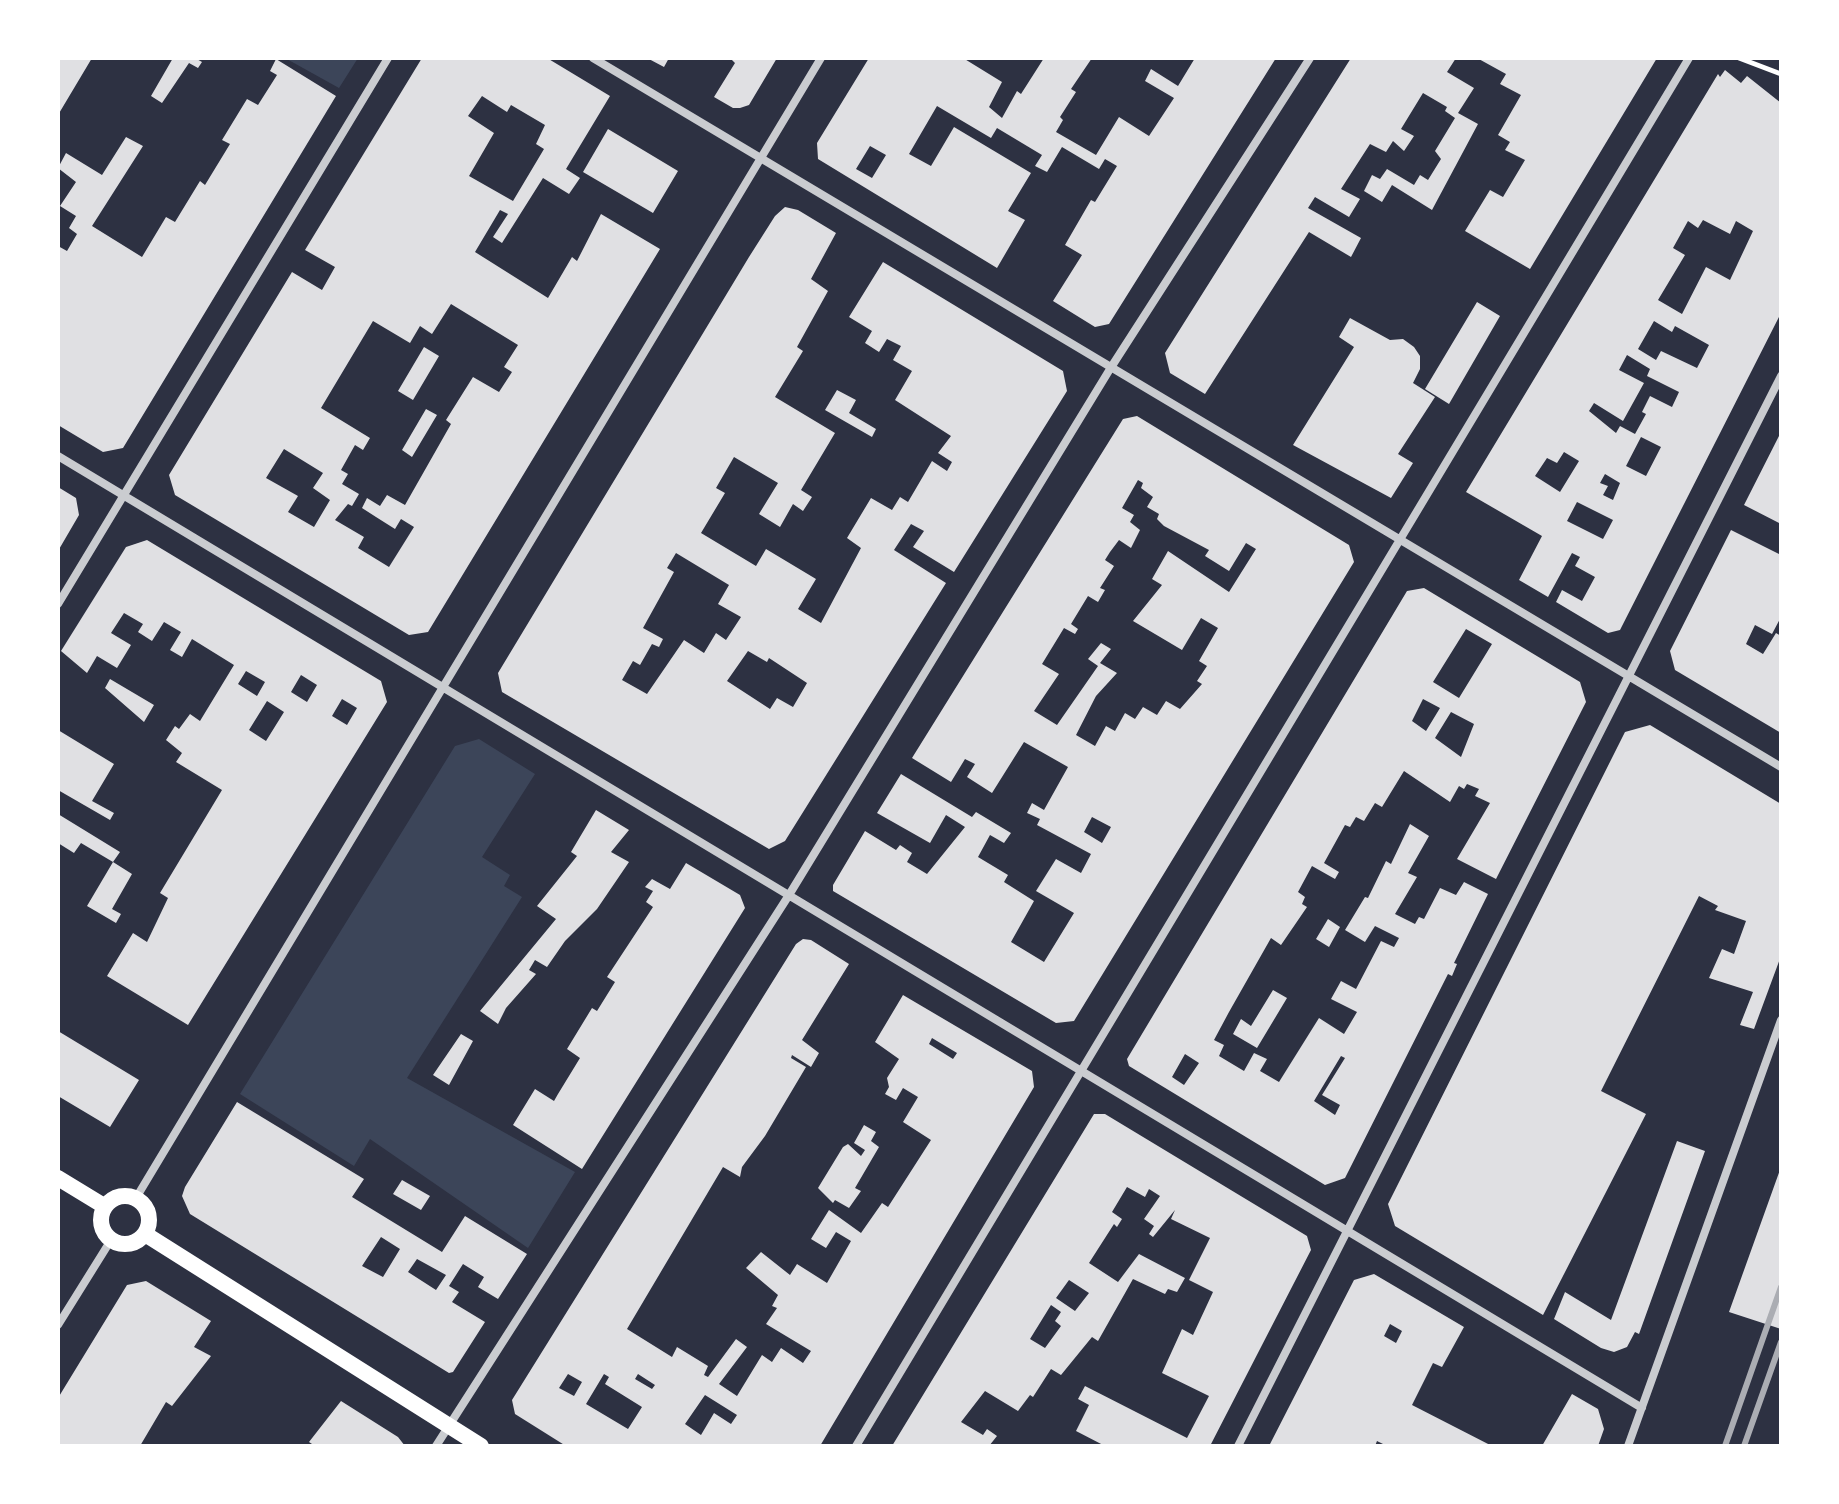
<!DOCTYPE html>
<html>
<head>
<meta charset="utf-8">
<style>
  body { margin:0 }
  #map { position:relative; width:1839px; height:1504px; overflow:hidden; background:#2d3142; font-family:Jost,sans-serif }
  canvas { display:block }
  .frame { position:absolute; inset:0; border:60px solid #fff; pointer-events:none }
</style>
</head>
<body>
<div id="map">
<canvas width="1839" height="1504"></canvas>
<div class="frame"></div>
</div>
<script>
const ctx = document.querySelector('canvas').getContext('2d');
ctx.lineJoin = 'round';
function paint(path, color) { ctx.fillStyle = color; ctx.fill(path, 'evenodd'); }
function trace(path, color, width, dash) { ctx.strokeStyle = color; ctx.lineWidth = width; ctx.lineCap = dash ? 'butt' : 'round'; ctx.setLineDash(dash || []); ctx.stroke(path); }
paint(new Path2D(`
  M285,58H358L339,88Z
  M479,739L535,774L482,857L510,875L504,886L522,897L407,1078L575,1172L528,1248L370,1139L354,1166L240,1094L455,746Z`), '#3c4559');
paint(new Path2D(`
  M58,58H92L58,115Z
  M173,58H195L202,62L198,68L189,63L162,103L151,96Z
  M422,58H547L610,96L566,169L580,178L569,194L543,178L502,243L493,237L508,214L500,210L475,252L548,298L572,257L577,261L601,214L660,249L428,632L409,635L175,495L169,475L292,272L322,290L335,267L305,250ZM482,96L507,112L511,105L545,125L536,144L544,149L513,201L469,176L494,133L468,116ZM451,304L518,345L504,367L512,372L499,392L473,377L446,420L451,424L405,505L387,495L380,506L367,498L362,508L376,517L395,529L401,519L414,527L389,567L358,548L364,537L335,520L348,504L352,506L359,494L342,484L348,474L341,470L355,445L363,450L370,438L321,408L373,321L410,343L420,326L432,334ZM284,449L323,473L313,488L330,500L314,527L288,512L298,496L266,478Z
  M647,58H669L664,67Z
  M730,58H777L749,105L740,108H733L714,97L735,63Z
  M869,58H963L1002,82L989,107L1002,118L1017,91L1021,94L1044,58H1092L1071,89L1076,92L1060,117L1063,120L1056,132L1096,155L1119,117L1149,136L1174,98L1145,81L1151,69L1178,86L1195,58H1276L1109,324L1095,327L1053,301L1082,255L1065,245L1091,200L1095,202L1117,166L1105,159L1099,169L1062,147L1047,172L1035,166L1042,155L997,128L991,138L937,106L909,154L931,166L954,127L1031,173L1008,211L1025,220L997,268L818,159L817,143ZM870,146L886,155L872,178L856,169Z
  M1351,58H1456L1447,72L1474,88L1458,113L1478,124L1432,210L1392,185L1382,202L1364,191L1372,175L1380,179L1387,169L1414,185L1420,175L1428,180L1441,159L1435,151L1455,118L1445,111L1447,107L1423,93L1401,129L1414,136L1404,151L1393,141L1386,152L1370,144L1341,189L1360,199L1349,217L1315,197L1308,208L1361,238L1351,257L1309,232L1205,394L1170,373L1165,353Z
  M1477,58H1657L1530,269L1465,231L1490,190L1503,197L1525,160L1505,150L1510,142L1498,135L1521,95L1500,84L1506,74Z
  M276,59L336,96L123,448L103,452L58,425V246L67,251L77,234L69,228L76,216L60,206L76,182L58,168L66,153L102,175L126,137L143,146L92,226L142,257L166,217L175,222L200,181L205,185L230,144L222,140L247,99L258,105L277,75L270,71Z
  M1725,70L1741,83L1747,76L1781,103V313L1620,630L1608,633L1556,602L1562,590L1582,601L1595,577L1575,566L1580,557L1572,553L1548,597L1519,580L1542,536L1466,492L1718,74L1720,77ZM1703,220L1730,234L1736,221L1753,231L1730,280L1706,267L1682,314L1658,300L1685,255L1673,248L1688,221L1698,228ZM1654,321L1672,332L1675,326L1709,345L1697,368L1661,351L1656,360L1638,349ZM1627,355L1650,369L1647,376L1679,392L1672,407L1650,396L1642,412L1646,414L1635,434L1620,426L1616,433L1589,411L1594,403L1623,421L1644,383L1619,370ZM1641,437L1661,447L1646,476L1626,466ZM1564,452L1579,461L1560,492L1535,476L1547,458L1557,463ZM1605,474L1620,483L1613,500L1603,495L1608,486L1600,483ZM1577,502L1613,520L1603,539L1567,521Z
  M608,129L678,171L653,213L583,172Z
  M785,207L798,210L836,233L811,279L828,291L797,347L803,351L775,397L835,433L801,490L812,497L803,511L793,504L780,527L759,514L778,483L734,457L716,488L725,493L701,533L756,566L766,549L816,579L798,609L821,623L861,548L847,538L871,498L892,510L900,497L908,502L932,461L947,471L952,462L938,453L951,436L895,400L912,371L893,360L901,346L887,339L879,352L865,343L872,331L849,317L883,262L1063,371L1067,391L954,572L913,547L924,531L911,524L894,550L946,583L785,841L769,849L502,692L498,673L749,257L775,216ZM676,553L729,585L718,604L741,617L726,640L716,633L704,653L684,640L647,694L622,680L633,661L640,665L652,644L659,647L663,639L643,628L674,572L667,568ZM748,651L767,662L769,658L807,683L793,707L777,698L770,709L727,681Z
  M1477,302L1500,316L1449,404L1425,389Z
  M1350,318L1390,340L1403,339L1414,347L1420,356V369L1413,383L1435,397L1398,454L1413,463L1391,498L1293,445L1354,347L1339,337Z
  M424,347L439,356L413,400L398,391Z
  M837,390L856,400L849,413L876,429L872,437L825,410Z
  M426,409L437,415L412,457L402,450Z
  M1137,416L1349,545L1354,562L1074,1021L1056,1023L833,891V885L865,831L896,850L900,845L912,853L907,862L927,874L965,827L946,815L930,843L877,813L901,774L972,817L976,812L1011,833L1004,843L990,835L978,857L1008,875L1004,882L1034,901L1011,942L1044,962L1074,913L1036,891L1056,859L1081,873L1091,854L1037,825L1040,819L1027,813L1032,803L1044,810L1068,767L1024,742L992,793L967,777L975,764L965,759L951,782L912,758L1123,419ZM1138,480L1143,483L1141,488L1153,497L1147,507L1159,514L1157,519L1164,526L1209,550L1205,556L1229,571L1246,543L1256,549L1229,592L1168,551L1152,579L1162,585L1133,621L1182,650L1201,618L1218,628L1199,661L1207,666L1197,681L1202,684L1180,709L1166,701L1157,715L1143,707L1135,719L1125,713L1115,731L1106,726L1095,746L1076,735L1096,696L1117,673L1100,663L1111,649L1101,643L1088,659L1098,666L1057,725L1034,711L1059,674L1042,664L1064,628L1075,634L1078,629L1071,624L1088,596L1098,602L1105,590L1100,588L1114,566L1105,560L1110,552L1119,540L1131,548L1140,530L1130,522L1134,515L1122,508ZM1092,817L1111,827L1102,843L1084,832Z
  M1781,432V524L1744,505Z
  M58,487L76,498L79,515L58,551Z
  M1731,530L1781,555V617L1772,634L1755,625L1746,644L1763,654L1776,633L1781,636V733L1675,670L1670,651Z
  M147,540L381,681L387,702L188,1025L107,976L133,933L147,942L168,898L160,893L222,790L176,762L182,753L166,740L175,726L179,729L190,714L200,721L234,665L192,639L182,657L170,650L181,632L164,622L152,641L138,632L143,624L124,613L111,633L131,645L117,668L97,656L87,673L61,651L126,547ZM246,671L265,682L257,696L238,684ZM301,675L317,685L307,702L291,692ZM342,699L357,708L347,725L332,716ZM267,701L284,712L266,741L249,730Z
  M1424,588L1580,682L1586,702L1496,879L1457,859L1490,803L1475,796L1479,789L1467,784L1464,789L1459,786L1450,802L1404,771L1382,807L1375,803L1364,821L1356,817L1350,827L1345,825L1324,863L1339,872L1335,879L1312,866L1298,892L1305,897L1302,904L1307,907L1281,945L1271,938L1229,1012L1214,1040L1224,1045L1219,1056L1244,1071L1254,1053L1267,1059L1260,1071L1279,1082L1319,1018L1344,1034L1357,1012L1331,999L1341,981L1356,989L1381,941L1394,947L1399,938L1375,926L1365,942L1345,930L1365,897L1368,898L1386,861L1391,864L1410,824L1429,836L1408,873L1417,877L1395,914L1415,924L1419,917L1424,919L1440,888L1456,895L1464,882L1488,894L1454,963L1457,964L1452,976L1448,974L1345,1178L1325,1185L1129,1066L1127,1059L1407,591ZM1466,629L1492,644L1459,698L1433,682ZM1423,699L1440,708L1426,731L1412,721ZM1451,712L1474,724L1461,757L1435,738ZM1185,1054L1199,1063L1184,1085L1172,1077ZM1341,1056L1345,1058L1322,1095L1340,1105L1335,1115L1314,1101Z
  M110,679L154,705L144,722L105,688Z
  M1650,725L1781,804V956L1754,1029L1740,1025L1753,992L1709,978L1722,949L1734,954L1746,921L1715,910L1718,906L1699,896L1601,1091L1646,1114L1543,1315L1395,1226L1388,1204L1625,732Z
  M58,730L114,764L92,801L114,813L110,820L58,790Z
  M596,810L629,830L611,852L629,862L597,909L565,941L547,967L535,960L529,970L536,974L506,1008L498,1024L480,1011L556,919L537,906L577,856L571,852Z
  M58,814L120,852L113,862L81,843L74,853L58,843Z
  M113,862L132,874L112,909L121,914L116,923L87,906Z
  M686,863L740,895L745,908L582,1169L513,1125L535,1089L554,1101L558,1094L580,1058L567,1049L592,1008L597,1011L615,982L607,977L653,907L646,902L653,891L645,887L652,879L670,889Z
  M1328,919L1340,927L1329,947L1316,939Z
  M803,939L811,940L849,964L802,1040L819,1053L811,1067L792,1055L791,1058L806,1067L765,1136L742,1167L740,1177L723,1167L627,1329L672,1357L677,1347L708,1366L704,1375L708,1377L736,1339L747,1347L719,1384L737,1396L762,1355L772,1362L781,1348L803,1363L811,1351L766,1324L777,1308L772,1306L778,1295L746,1268L761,1252L790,1275L797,1264L827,1283L851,1241L836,1232L826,1248L811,1239L829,1210L861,1233L882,1203L888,1207L931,1140L903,1122L918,1097L903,1088L896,1100L885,1094L889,1087L887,1078L899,1059L875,1042L903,995L1032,1071L1034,1087L820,1446H566L515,1414L512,1400L796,944ZM932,1038L957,1053L953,1059L929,1044ZM568,1374L582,1382L574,1396L559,1388ZM604,1374L609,1377L605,1384L642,1407L628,1429L586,1404ZM638,1374L655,1385L652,1389L635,1379ZM705,1395L737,1415L731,1424L714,1413L701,1435L685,1424Z
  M1273,990L1287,998L1257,1048L1233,1034L1241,1019L1251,1026Z
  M58,1031L139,1080L110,1127L58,1096Z
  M461,1034L473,1041L449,1085L433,1075Z
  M237,1102L364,1179L352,1197L442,1252L465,1216L527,1254L498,1299L478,1287L484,1277L463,1264L449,1286L459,1292L452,1302L485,1322L453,1372L449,1373L190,1214L182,1196L185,1187ZM381,1237L400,1249L383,1277L362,1266ZM417,1259L446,1275L436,1290L408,1272Z
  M1094,1114H1105L1307,1236L1311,1250L1210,1446H1105L1076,1431L1089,1405L1078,1399L1085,1386L1187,1438L1209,1396L1162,1373L1182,1329L1193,1335L1213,1292L1189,1280L1210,1238L1171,1219L1175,1210L1153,1237L1149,1234L1154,1226L1144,1219L1160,1196L1149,1189L1145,1197L1127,1187L1112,1212L1122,1219L1117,1227L1114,1224L1089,1263L1118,1282L1139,1254L1185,1278L1177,1292L1168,1289L1165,1294L1133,1279L1098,1341L1092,1337L1061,1375L1051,1369L1033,1397L1030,1395L1018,1411L985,1391L961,1422L983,1435L987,1429L997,1436L989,1446H892ZM1069,1280L1089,1293L1075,1311L1056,1298ZM1051,1305L1061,1312L1055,1321L1061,1326L1045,1348L1030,1339Z
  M864,1125L876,1132L871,1141L879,1147L855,1188L861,1191L849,1208L835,1200L833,1203L818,1188L843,1147L848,1144L861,1156L865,1150L854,1143Z
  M1677,1141L1705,1151L1639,1334L1635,1332L1627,1347L1614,1352L1601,1348L1554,1319L1565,1292L1611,1320Z
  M1781,1167V1329L1729,1312Z
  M402,1180L430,1196L421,1210L393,1194Z
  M1374,1274L1464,1327L1442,1367L1433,1363L1412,1405L1492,1446H1387L1377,1441L1375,1446H1269L1354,1280ZM1390,1324L1402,1331L1396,1343L1384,1336Z
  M146,1281L211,1321L194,1347L211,1356L172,1406L166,1402L140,1446H58V1398L127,1285Z
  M1572,1394L1598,1409L1604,1429L1598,1446H1542Z
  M341,1401L398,1437L405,1446H315L309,1442Z`), '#e0e0e3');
trace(new Path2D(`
  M1739,58L1781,74`), '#fff', 5);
trace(new Path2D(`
  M593,58L1781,767
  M58,456L1642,1408
  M58,604L388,58
  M136,1198L821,58
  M58,1325L111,1240
  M436,1446L789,895L1110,369L1310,58
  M856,1446C1131,982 1414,522 1689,58
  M1238,1446L1781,376
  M1628,1446L1781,1020`), '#caccd0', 8);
trace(new Path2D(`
  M58,1178L104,1206
  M101 1220a24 24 0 1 1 48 0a24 24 0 1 1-48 0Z
  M145,1234L481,1446`), '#fff', 16);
trace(new Path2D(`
  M1725,1446L1781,1287
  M1744,1446L1781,1342`), '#abadb3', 6);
</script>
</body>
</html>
